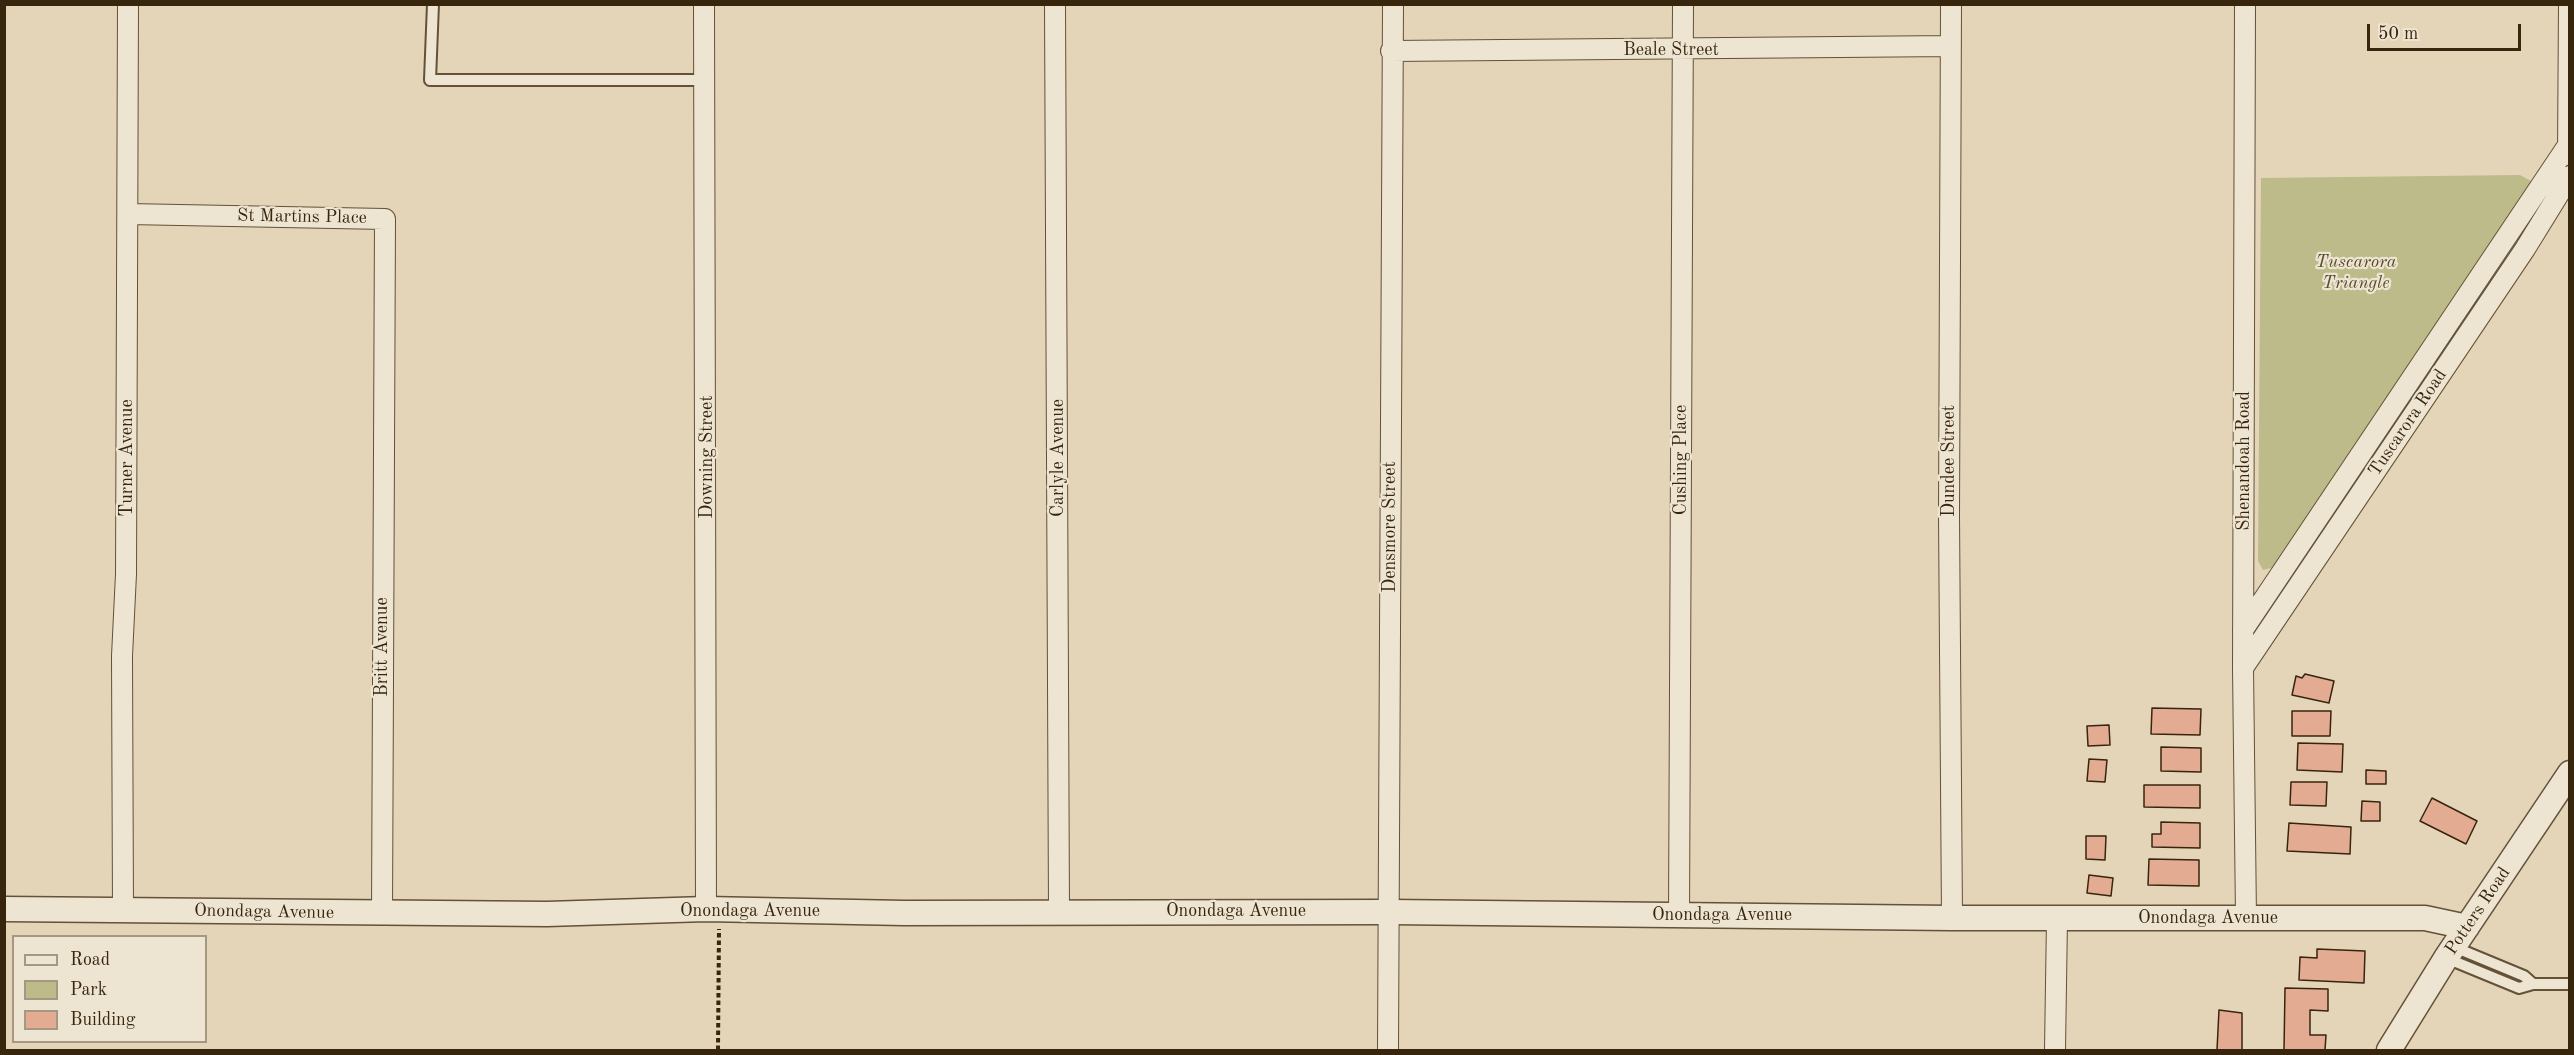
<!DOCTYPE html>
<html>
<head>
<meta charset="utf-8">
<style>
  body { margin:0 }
  #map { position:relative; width:2574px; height:1055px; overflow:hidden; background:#e4d5b8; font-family:"Old Standard TT",serif }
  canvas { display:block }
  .frame { position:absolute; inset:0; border:6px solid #38250d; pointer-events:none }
  .legend { position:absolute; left:12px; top:935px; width:195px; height:108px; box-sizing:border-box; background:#ede4d1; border:2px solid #a59883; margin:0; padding:8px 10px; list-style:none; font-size:18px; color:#38250d }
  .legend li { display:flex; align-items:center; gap:12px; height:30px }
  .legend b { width:30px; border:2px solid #a59883 }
  .scale { position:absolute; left:2367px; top:24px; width:154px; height:27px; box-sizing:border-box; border:3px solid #38250d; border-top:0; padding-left:8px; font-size:18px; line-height:21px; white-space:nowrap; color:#38250d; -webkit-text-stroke:4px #ede4d1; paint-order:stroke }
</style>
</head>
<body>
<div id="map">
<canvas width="2574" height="1055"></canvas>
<div class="frame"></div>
<ul class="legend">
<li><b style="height:8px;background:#ede4d1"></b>Road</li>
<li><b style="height:16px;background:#bcbb89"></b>Park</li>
<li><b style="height:16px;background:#e3ab91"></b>Building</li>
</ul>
<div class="scale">50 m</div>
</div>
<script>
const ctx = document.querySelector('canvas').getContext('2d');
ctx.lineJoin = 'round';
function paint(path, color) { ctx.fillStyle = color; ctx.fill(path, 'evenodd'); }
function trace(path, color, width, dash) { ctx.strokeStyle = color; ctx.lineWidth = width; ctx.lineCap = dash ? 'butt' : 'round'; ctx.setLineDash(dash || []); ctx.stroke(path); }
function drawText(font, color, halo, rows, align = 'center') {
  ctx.font = font + ' "Old Standard TT",serif'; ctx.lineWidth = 4.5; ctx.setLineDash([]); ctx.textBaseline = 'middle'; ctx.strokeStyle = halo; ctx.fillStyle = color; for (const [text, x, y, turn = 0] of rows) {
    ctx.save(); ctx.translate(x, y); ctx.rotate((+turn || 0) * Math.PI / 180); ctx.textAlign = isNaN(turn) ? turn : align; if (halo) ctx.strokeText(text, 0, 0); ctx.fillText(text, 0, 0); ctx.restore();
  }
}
paint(new Path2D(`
  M2520,175L2531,181L2275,567L2263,570L2258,561L2261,178Z
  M2528,214L2534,218L2334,519L2328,515Z`), '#bcbb89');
const building = new Path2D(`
  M2305,674L2334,681L2329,703L2292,695L2296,676L2302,678Z
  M2152,708L2201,709L2200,735L2151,734Z
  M2292,711H2331L2330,736H2292Z
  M2109,725L2110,745L2088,746L2087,726Z
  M2298,743L2343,744L2342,772L2297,770Z
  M2161,747L2201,748V772L2161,771Z
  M2089,759L2107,760L2105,782L2087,781Z
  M2366,770L2386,771V784H2366Z
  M2291,782H2327L2326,806L2290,805Z
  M2144,785H2200V808L2144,807Z
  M2432,798L2477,821L2466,844L2420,821Z
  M2362,801L2380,802V821H2361Z
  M2161,822L2200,823V848L2152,847V834H2161Z
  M2289,823L2351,827L2350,854L2287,851Z
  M2086,836H2106L2105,860L2086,859Z
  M2149,859L2199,860V886L2148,885Z
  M2089,875L2113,878L2111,896L2087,893Z
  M2317,949L2365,951L2364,983L2299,980L2300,957L2317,958Z
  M2285,988L2328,989V1011L2310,1010V1035H2326L2325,1050H2284Z
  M2219,1010L2242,1013V1050H2217Z`);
paint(building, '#e3ab91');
trace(building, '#38250d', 1.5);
const service = new Path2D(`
  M433,4L430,80H704
  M2454,947L2524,976L2533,984
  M2446,958L2519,988L2533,984H2570`);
const minor = new Path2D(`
  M704,4L706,909
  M1055,4L1059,911
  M1951,4L1949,515L1952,918
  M2245,4L2243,668L2246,917
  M1391,51L1951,46
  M2568,155L2569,4
  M128,214L385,219L382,913
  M2243,630L2570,142
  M2243,668L2525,249L2570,176
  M123,911L122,656L126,574L128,4
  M1679,915L1683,4
  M1388,1050L1393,4
  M2055,1050L2057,918`);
const tertiary = new Path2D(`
  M4,909L547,914L706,909L904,913L1389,912L1952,918H2425L2467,927
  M2389,1050L2446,958L2570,773`);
trace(service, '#635138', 14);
trace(minor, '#635138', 22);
trace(tertiary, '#635138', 27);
trace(new Path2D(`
  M718,1050L719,929`), '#38250d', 4, [4.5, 3]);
trace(service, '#ede4d1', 10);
trace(minor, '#ede4d1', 20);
trace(tertiary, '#ede4d1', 24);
drawText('18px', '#38250d', '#ede4d1', [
  ["Beale Street",1671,50],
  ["St Martins Place",302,217,1],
  ["Tuscarora Road",2408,423,-56],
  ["Downing Street",707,457,-90],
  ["Turner Avenue",127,458,-90],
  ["Carlyle Avenue",1058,458,-90],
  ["Cushing Place",1681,460,-90],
  ["Dundee Street",1949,461,-90],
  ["Shenandoah Road",2244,461,-90],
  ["Densmore Street",1390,527,-90],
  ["Britt Avenue",382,647,-90],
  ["Onondaga Avenue",750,911],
  ["Onondaga Avenue",1236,911],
  ["Potters Road",2478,911,-56],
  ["Onondaga Avenue",264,912,1],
  ["Onondaga Avenue",1722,915],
  ["Onondaga Avenue",2208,918]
]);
drawText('italic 18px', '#594a2c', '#ede4d1', [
  ["Tuscarora",2356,262],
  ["Triangle",2356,283]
]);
</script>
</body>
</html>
